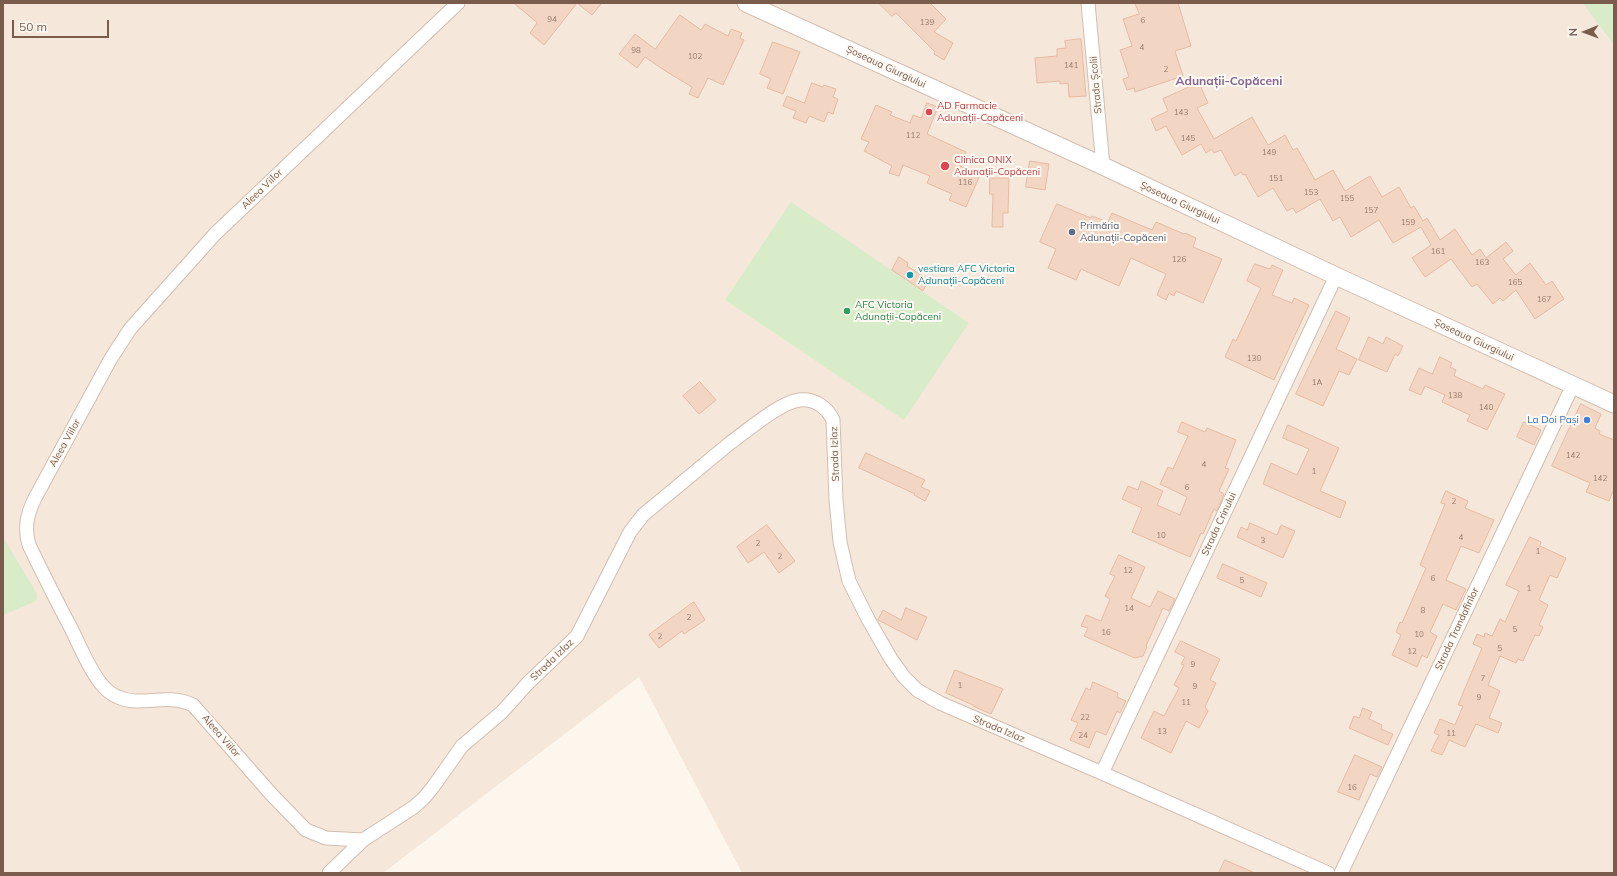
<!DOCTYPE html>
<html>
<head>
<meta charset="utf-8">
<style>
  body { margin:0 }
  #map { position:relative; width:1617px; height:876px; overflow:hidden; background:#fdf6ec; font-family:Mulish,sans-serif }
  canvas { display:block }
  .frame { position:absolute; inset:0; border:4px solid #7a5c4d; pointer-events:none }
  .north { position:absolute; left:1565px; top:12px; width:40px; height:40px; -webkit-text-stroke:3px #fffaf3; paint-order:stroke; rotate:269deg; font-size:11px; font-weight:700; line-height:16px; text-align:center; color:#7a5c4d }
  .north::after { content:''; display:block; margin:auto; width:14px; height:18px; background:#7a5c4d; clip-path:polygon(50% 0,100% 100%,50% 72%,0 100%) }
  .scale { position:absolute; left:12px; top:20px; width:97px; height:18px; box-sizing:border-box; border:2px solid #7a5c4d; border-top:0; padding-left:5px; font-size:12px; line-height:14px; white-space:nowrap; color:#7a5c4d; -webkit-text-stroke:3px #fffaf3; paint-order:stroke }
</style>
</head>
<body>
<div id="map">
<canvas width="1617" height="876"></canvas>
<div class="frame"></div>
<div class="north">N</div>
<div class="scale">50 m</div>
</div>
<script>
const ctx = document.querySelector('canvas').getContext('2d');
ctx.lineJoin = 'round';
function paint(path, color) { ctx.fillStyle = color; ctx.fill(path, 'evenodd'); }
function trace(path, color, width, dash) { ctx.strokeStyle = color; ctx.lineWidth = width; ctx.lineCap = dash ? 'butt' : 'round'; ctx.setLineDash(dash || []); ctx.stroke(path); }
function drawText(font, color, halo, rows, align = 'center') {
  ctx.font = font + ' Mulish,sans-serif'; ctx.lineWidth = 4; ctx.setLineDash([]); ctx.textBaseline = 'middle'; ctx.strokeStyle = halo; ctx.fillStyle = color; for (const [text, x, y, turn = 0] of rows) {
    ctx.save(); ctx.translate(x, y); ctx.rotate((+turn || 0) * Math.PI / 180); ctx.textAlign = isNaN(turn) ? turn : align; if (halo) ctx.strokeText(text, 0, 0); ctx.fillText(text, 0, 0); ctx.restore();
  }
}
paint(new Path2D(`
  M3,3H1614V873H742L639,677L383,873H3Z`), '#f5e8da');
paint(new Path2D(`
  M1583,3H1614V45Z
  M791,202L969,323L904,420L725,300Z
  M3,537L37,594L36,601L32,603L3,615Z`), '#d8ecc9');
const building = new Path2D(`
  M514,3H602L592,15L577,3L544,45L530,33L537,23Z
  M879,3H930L946,19L934,32L953,43L944,60L934,54L935,52L896,13L892,16Z
  M1135,3H1178L1191,46L1175,51L1183,76L1135,92L1134,88L1127,90L1123,79L1129,77L1120,50L1132,46L1123,19L1139,14Z
  M680,15L701,30L705,24L728,36L731,29L742,33L740,38L744,40L723,85L708,78L698,98L689,94L692,87L667,72L645,57L637,68L619,54L635,34L655,49Z
  M1081,39L1086,96L1069,97L1068,83L1060,84V81L1037,83L1035,58L1057,56V49L1066,48L1065,41Z
  M773,42L800,52L783,94L767,88L771,79L760,74Z
  M812,83L823,87L824,85L836,89L833,97L838,99L833,114L828,112L824,122L809,116L806,123L793,118L796,111L783,106L787,96L804,103Z
  M1199,83L1208,103L1197,108L1214,139L1252,117L1268,145L1285,135L1293,150L1297,148L1315,180L1333,170L1345,191L1370,176L1382,197L1399,187L1411,208L1414,206L1423,221L1427,218L1440,240L1455,229L1472,255L1480,249L1486,258L1506,242L1513,251L1503,259L1516,275L1530,263L1546,285L1552,281L1564,299L1535,319L1516,290L1503,301L1500,298L1493,304L1477,284L1472,287L1451,259L1425,277L1412,258L1431,245L1421,227L1393,243L1379,220L1351,237L1340,217L1333,221L1320,199L1296,213L1293,208L1287,211L1273,188L1258,197L1245,174L1243,175L1241,172L1235,176L1221,150L1214,153L1212,149L1206,153L1201,144L1182,155L1166,126L1156,131L1151,119L1168,111L1163,99Z
  M927,103L938,107L927,134L966,152L960,166L980,175L966,207L949,200L952,194L927,183L930,176L903,165L899,176L889,173L892,166L864,151L869,142L861,139L876,105L892,112L890,115L910,123L913,115L921,118Z
  M1030,161L1049,164L1045,190L1026,187Z
  M990,178H1009L1008,213H1003V227H992L993,194H990Z
  M1057,204L1091,218L1092,216L1108,222L1112,213L1152,230L1156,222L1184,234L1185,233L1196,238L1193,247L1222,259L1203,303L1176,291L1174,296L1169,293L1166,300L1157,295L1166,274L1131,258L1119,286L1081,269L1076,280L1048,268L1056,249L1040,242Z
  M899,257L908,263L907,266L929,280L923,291L892,270Z
  M1255,264L1270,269L1272,265L1283,270L1272,295L1292,303L1294,298L1309,305L1274,380L1225,357L1233,339L1236,341L1261,288L1247,281Z
  M1336,311L1350,318L1336,349L1357,359L1349,375L1339,371L1323,406L1296,394Z
  M1369,337L1383,344L1386,337L1403,346L1398,356L1395,354L1387,372L1359,360Z
  M1440,357L1452,363L1450,367L1456,370L1454,376L1483,389L1485,385L1505,394L1487,430L1467,421L1470,415L1442,402L1445,395L1425,386L1421,395L1409,390L1419,368L1432,374Z
  M700,382L716,400L699,414L683,396Z
  M1581,404L1601,414L1595,428L1600,431L1599,434L1614,440V489L1609,501L1586,492L1590,483L1552,466Z
  M1182,422L1205,432L1207,428L1236,440L1225,468L1229,469L1219,491L1224,494L1217,511L1214,509L1203,534L1201,533L1190,557L1132,532L1142,508L1122,499L1128,486L1138,490L1141,481L1163,491L1157,505L1180,515L1187,497L1160,484L1168,467L1173,469L1188,436L1178,432Z
  M1524,422L1541,430L1534,445L1517,437Z
  M1288,425L1339,448L1320,491L1346,502L1340,518L1263,484L1271,463L1297,475L1309,449L1283,438Z
  M866,453L925,480L921,487L930,491L925,501L914,495L915,494L859,468Z
  M1446,491L1468,501L1465,508L1494,520L1479,553L1461,546L1446,580L1466,589L1456,610L1443,604L1430,632L1437,636L1427,658L1422,655L1417,667L1392,655L1401,635L1396,632L1400,622L1402,623L1426,568L1420,565L1445,504L1441,503Z
  M1250,523L1277,535L1281,525L1295,531L1283,558L1237,537L1241,527L1247,530Z
  M767,525L795,561L779,573L764,552L748,563L737,547Z
  M1530,537L1541,542L1540,546L1566,558L1557,578L1550,575L1539,600L1548,605L1539,625L1543,627L1539,636L1535,635L1523,661L1518,659L1516,663L1500,656L1488,685L1500,691L1489,718L1502,723L1498,733L1476,724L1465,747L1449,740L1442,755L1431,751L1439,735L1434,733L1440,719L1455,725L1463,706L1458,705L1482,648L1473,644L1477,634L1484,637L1485,633L1492,636L1500,619L1505,622L1519,591L1506,585Z
  M1119,555L1145,567L1131,598L1150,607L1158,591L1175,599L1169,611L1163,608L1146,646L1147,647L1143,656L1135,658L1084,636L1088,628L1081,626L1086,615L1101,621L1110,599L1105,596L1115,576L1110,574Z
  M1223,564L1267,583L1261,597L1217,578Z
  M694,602L705,620L684,634L682,631L659,648L649,635Z
  M906,608L927,617L917,640L878,620L883,610L901,620Z
  M1181,641L1220,659L1210,680L1216,683L1205,707L1208,711L1199,728L1186,721L1171,753L1141,738L1154,711L1164,716L1179,688L1174,685L1184,665L1181,664L1185,657L1175,652Z
  M955,670L1003,689L991,714L973,706V705L946,693Z
  M1093,682L1118,693L1117,697L1126,701L1120,713L1117,711L1106,735L1096,731L1089,748L1070,740L1078,723L1071,720L1086,688L1090,690Z
  M1363,708L1372,712L1369,719L1382,725L1381,729L1393,734L1388,745L1349,728L1354,716L1359,718Z
  M1355,755L1382,767L1377,777L1370,774L1359,800L1338,792Z
  M1225,860L1255,873H1219Z`);
paint(building, '#f3d5c3');
trace(building, '#e6bba3', 1);
const minor = new Path2D(`
  M1088,3L1103,166
  M1102,773L1336,276
  M363,840L326,838L306,830L272,795L193,705C165,692 142,708 118,697C110,694 104,688 99,681C88,666 80,647 72,630C57,602 43,574 29,545C24,528 27,514 35,498L110,360L130,329L215,234L458,3
  M329,873L363,840L414,807L424,798L433,787L462,746L502,712L527,684L577,636L630,532L643,515C672,491 701,467 730,443C747,431 779,403 799,400C814,398 827,407 833,420L836,500L840,542L849,581L868,619L891,659L904,677L917,690L940,703L1102,773L1328,873
  M1341,873L1573,385`);
const tertiary = new Path2D(`
  M746,3L1103,166L1336,276L1614,404`);
trace(minor, '#d1beb0', 15);
trace(tertiary, '#d1beb0', 19);
trace(minor, '#fff', 13);
trace(tertiary, '#fff', 17);
for (const [x, y, r, color] of [
  [929,112,4,"#e0444e"],
  [945,166,5,"#e0444e"],
  [1072,232,4,"#5c6f8a"],
  [910,275,4,"#0f9aa8"],
  [847,311,4,"#2e9e5b"],
  [1587,420,4,"#3f7fe0"]
]) { const dot = new Path2D(); dot.arc(x, y, r, 0, 2 * Math.PI); ctx.fillStyle = color; ctx.fill(dot); trace(dot, '#fffaf3', 1.5); }
drawText('8px', '#987a6a', null, [
  ["94",552,20],
  ["6",1143,21],
  ["139",927,23],
  ["4",1142,48],
  ["98",636,51],
  ["102",695,57],
  ["141",1071,66],
  ["2",1166,70],
  ["143",1181,113],
  ["112",913,136],
  ["145",1188,139],
  ["149",1269,153],
  ["151",1276,179],
  ["116",965,183],
  ["153",1311,193],
  ["155",1347,199],
  ["157",1371,211],
  ["159",1408,223],
  ["161",1438,252],
  ["126",1179,260],
  ["163",1482,263],
  ["165",1515,283],
  ["167",1544,300],
  ["130",1254,359],
  ["1A",1317,383],
  ["138",1455,396],
  ["140",1486,408],
  ["142",1573,456],
  ["4",1204,465],
  ["1",1314,472],
  ["142",1600,479],
  ["6",1187,488],
  ["2",1454,502],
  ["10",1161,536],
  ["4",1461,538],
  ["3",1263,541],
  ["2",758,544],
  ["1",1538,552],
  ["2",780,557],
  ["12",1128,571],
  ["6",1433,579],
  ["5",1242,581],
  ["1",1529,589],
  ["14",1129,609],
  ["8",1423,611],
  ["2",689,618],
  ["5",1515,630],
  ["16",1106,633],
  ["10",1419,635],
  ["2",660,637],
  ["5",1500,649],
  ["12",1412,652],
  ["9",1193,665],
  ["7",1483,679],
  ["1",960,686],
  ["9",1195,687],
  ["9",1479,698],
  ["11",1186,703],
  ["22",1085,718],
  ["13",1162,732],
  ["11",1451,734],
  ["24",1083,736],
  ["16",1352,788]
]);
drawText('10px', '#7a5c4d', '#fffaf3', [
  ["Șoseaua Giurgiului",886,67,25],
  ["Strada Școlii",1096,85,-95],
  ["Aleea Viilor",262,189,-44],
  ["Șoseaua Giurgiului",1180,203,25],
  ["Șoseaua Giurgiului",1474,340,25],
  ["Aleea Viilor",65,443,-61],
  ["Strada Izlaz",835,454,-92],
  ["Strada Crinului",1219,524,-65],
  ["Strada Trandafirilor",1457,629,-65],
  ["Strada Izlaz",552,660,-44],
  ["Strada Izlaz",999,729,23],
  ["Aleea Viilor",221,736,49]
]);
drawText('10px', '#be3a42', '#fffaf3', [
  ["AD Farmacie",937,106],
  ["Adunații-Copăceni",937,118],
  ["Clinica ONIX",954,160],
  ["Adunații-Copăceni",954,172]
], 'left');
drawText('10px', '#4e5e75', '#fffaf3', [
  ["Primăria",1080,226],
  ["Adunații-Copăceni",1080,238]
], 'left');
drawText('10px', '#0d838f', '#fffaf3', [
  ["vestiare AFC Victoria",918,269],
  ["Adunații-Copăceni",918,281]
], 'left');
drawText('10px', '#27864d', '#fffaf3', [
  ["AFC Victoria",855,305],
  ["Adunații-Copăceni",855,317]
], 'left');
drawText('10px', '#366cbe', '#fffaf3', [
  ["La Doi Pași",1579,420]
], 'right');
drawText('bold 12px', '#846695', '#fffaf3', [
  ["Adunații-Copăceni",1229,81]
]);
</script>
</body>
</html>
